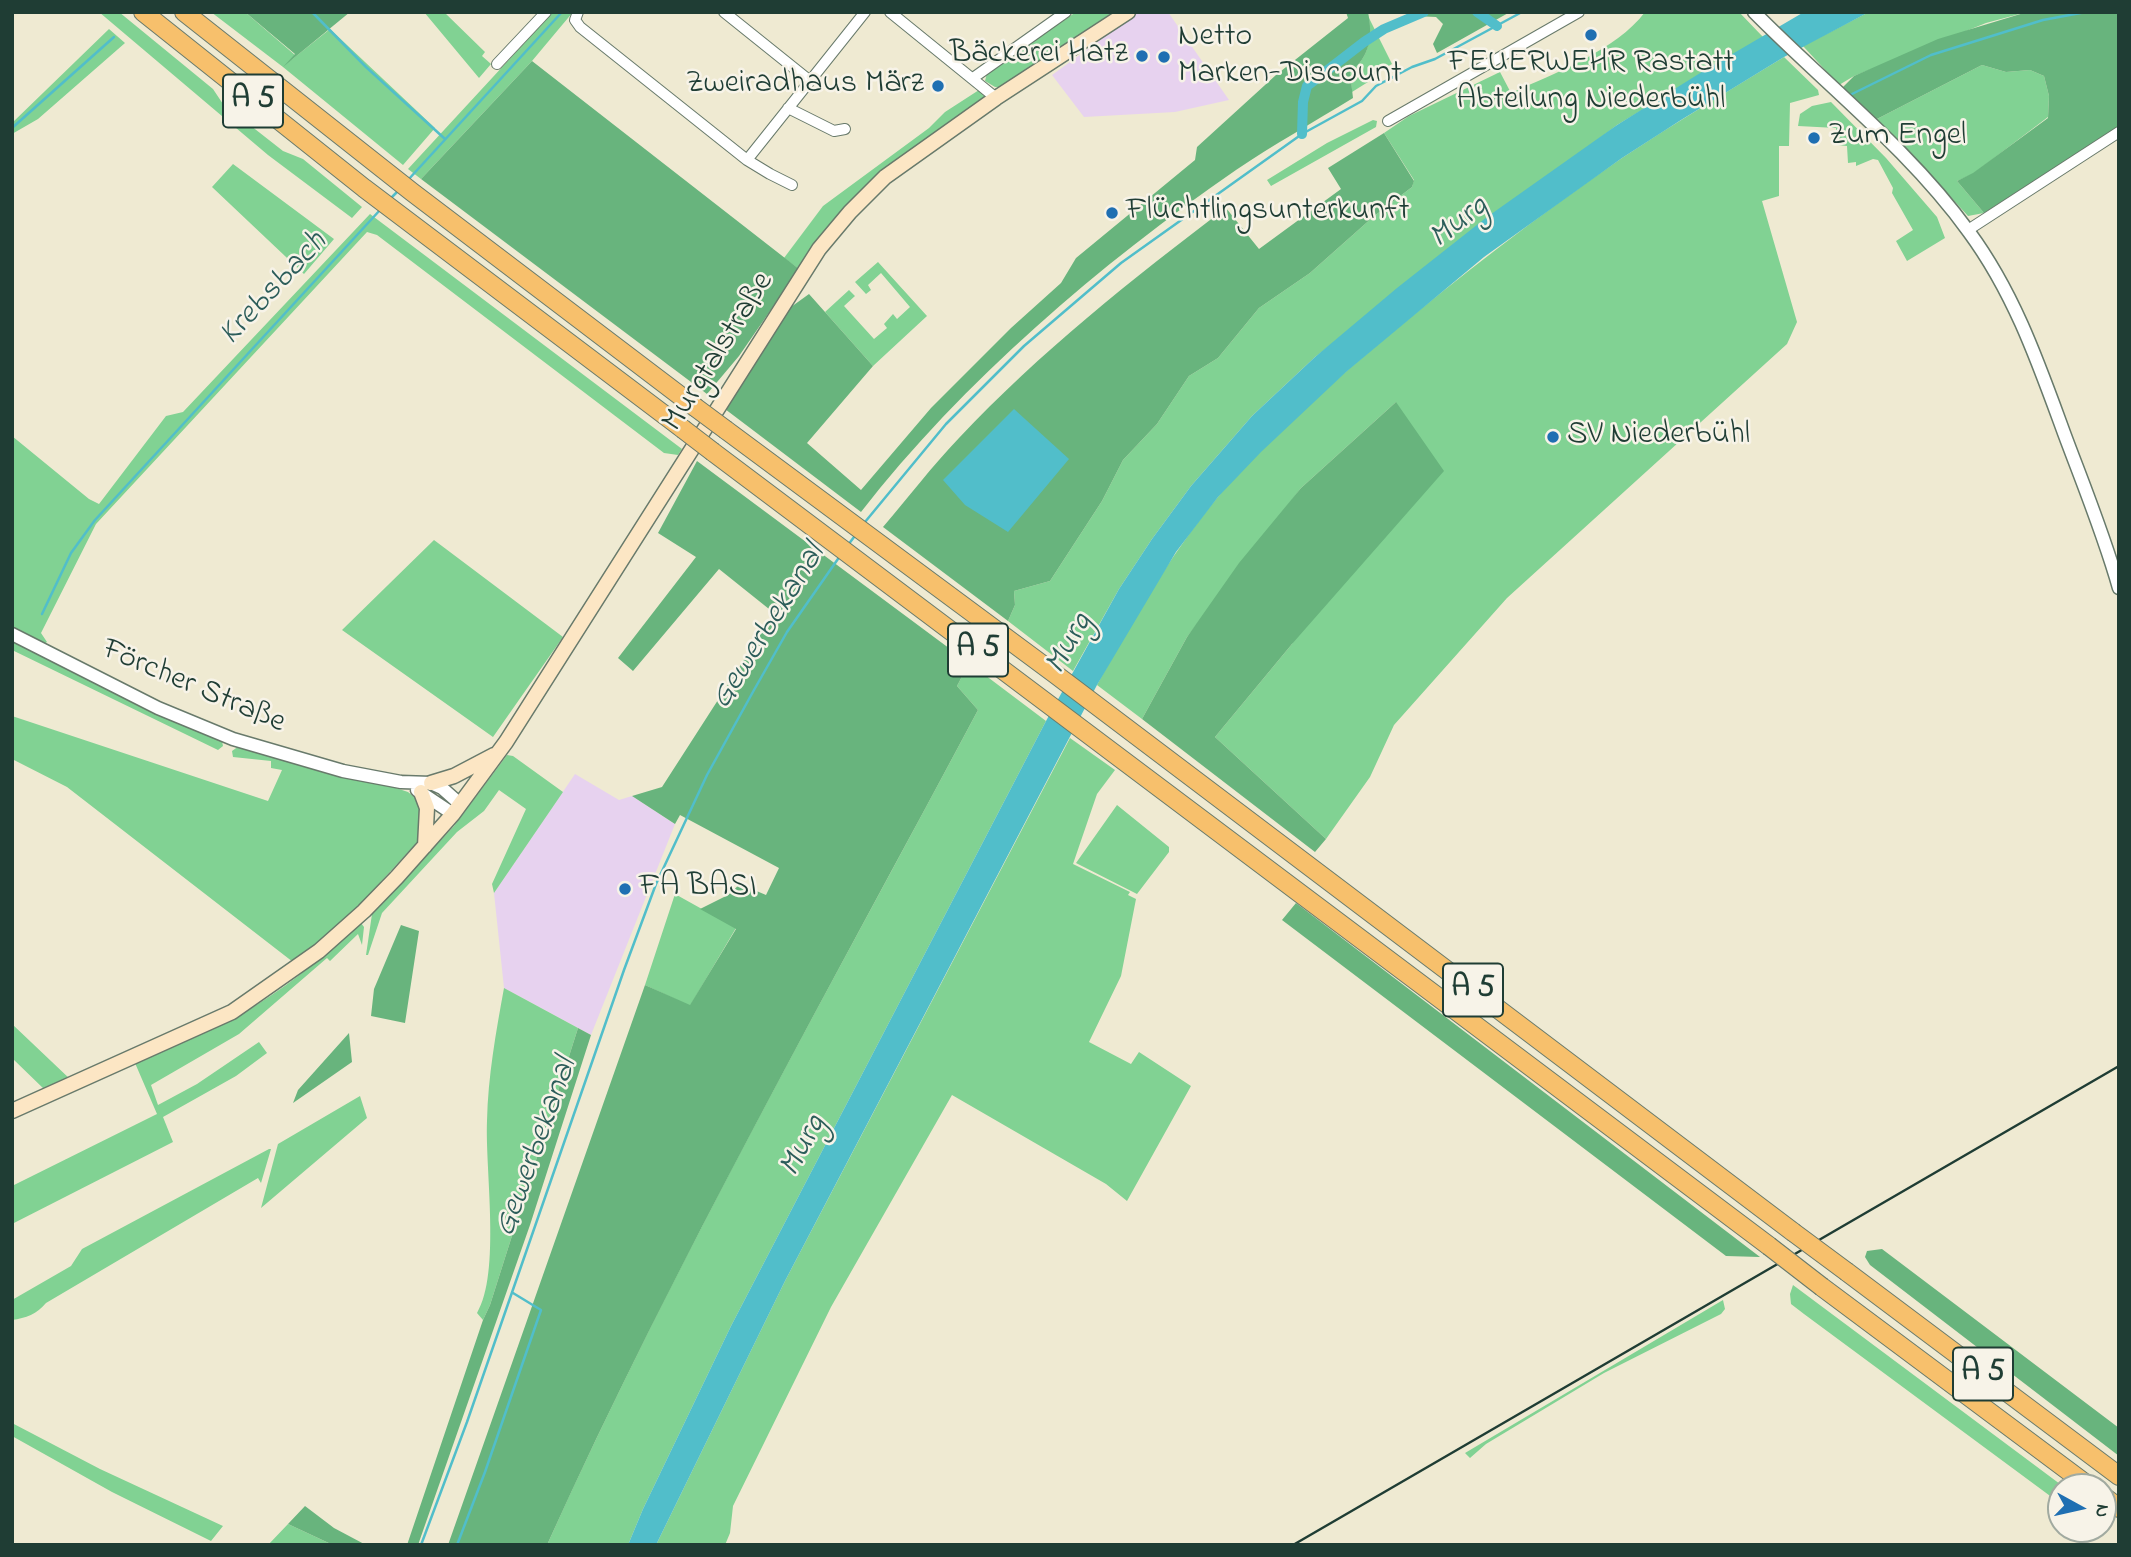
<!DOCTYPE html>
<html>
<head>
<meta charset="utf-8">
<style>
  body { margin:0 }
  #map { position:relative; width:2131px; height:1557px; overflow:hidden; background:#efead2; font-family:"Indie Flower",sans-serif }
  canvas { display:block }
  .frame { position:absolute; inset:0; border:14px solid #1f3d34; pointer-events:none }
  .north { position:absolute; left:2047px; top:1473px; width:70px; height:70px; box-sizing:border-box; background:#f7f3e8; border:2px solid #a1aaa0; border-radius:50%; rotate:98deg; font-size:19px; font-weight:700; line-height:28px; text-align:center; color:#1f3d34 }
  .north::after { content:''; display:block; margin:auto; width:24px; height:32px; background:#1f6fb2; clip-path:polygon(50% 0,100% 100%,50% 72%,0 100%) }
</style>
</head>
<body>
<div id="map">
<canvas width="2131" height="1557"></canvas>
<div class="frame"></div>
<div class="north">N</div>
</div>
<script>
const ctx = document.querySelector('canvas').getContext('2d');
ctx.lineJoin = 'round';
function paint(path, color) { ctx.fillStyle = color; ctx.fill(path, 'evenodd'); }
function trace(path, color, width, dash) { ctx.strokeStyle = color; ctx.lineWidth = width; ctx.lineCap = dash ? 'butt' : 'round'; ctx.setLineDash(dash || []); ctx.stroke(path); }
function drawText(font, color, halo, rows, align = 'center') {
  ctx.font = font + ' "Indie Flower",sans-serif'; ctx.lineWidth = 5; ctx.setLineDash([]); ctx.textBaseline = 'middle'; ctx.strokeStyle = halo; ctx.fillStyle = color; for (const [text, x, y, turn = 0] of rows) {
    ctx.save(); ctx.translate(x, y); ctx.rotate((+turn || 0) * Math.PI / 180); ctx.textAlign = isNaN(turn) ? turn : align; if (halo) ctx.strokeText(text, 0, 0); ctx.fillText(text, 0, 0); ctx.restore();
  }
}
paint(new Path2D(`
  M1139,12H1168L1229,100L1175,112L1084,117L1052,75Z
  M575,774L619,800L632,796L675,824L591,1035L504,988L494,893Z`), '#e7d2ef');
paint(new Path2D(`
  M99,12H119L213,89L223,104L283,151L303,159L362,207L352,218L268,155Z
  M211,12H245L295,55L290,61L330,29L435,128L403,165L283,67Z
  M424,12H444L485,52L482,56L491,64L479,78Z
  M553,12H573L532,61L421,179L408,169Z
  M1076,12H1113L1005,87H995L985,81L987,73Z
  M1645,12H1739L1763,37L1617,125L1315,357L1252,416L1191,486L1152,539L1119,589L1073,671L1008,621L1015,605L1014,591L1050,581L1102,501L1123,460L1157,424L1189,376L1218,358L1259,308L1310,273L1373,217L1412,187L1414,180L1384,133L1409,116L1500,72L1511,93C1553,74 1617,50 1645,12Z
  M1869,12H2027L1986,23L1854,76L1839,85L1803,46Z
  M1369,18L1392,64L1367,78L1368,82L1352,92L1350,72C1369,57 1371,41 1369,18Z
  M109,29L125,43L38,119L12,134V123Z
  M1784,57L1818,90L1819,95L1790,103L1789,146H1779V196L1762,201L1797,322L1787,344L1507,598L1394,725L1370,777L1326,839L1215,737L1292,644L1396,402L1301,488L1187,637L1142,719L1097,685C1133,620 1170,555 1217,498C1265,440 1325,389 1382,341C1460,276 1539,215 1622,158C1675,123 1730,90 1784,57Z
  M1982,65L2006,72L2030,70L2044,76L2049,96L2048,117L1973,174L1957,181L1984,213L1968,216L1914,157L1875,120Z
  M979,90L985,97L984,101L935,136L799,269L784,258L823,206L929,128L945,112Z
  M1831,102L1886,158L1937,217L1945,238L1907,261L1896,241L1913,230L1892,193L1893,188L1878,160L1873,159L1856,166V162L1848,163L1847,146L1837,145L1836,128L1798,126L1800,114L1812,106Z
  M1373,120L1377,121L1376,127L1271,186L1267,180L1327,143Z
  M233,164L334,239L304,274L212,187Z
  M370,214L682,449L678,455L664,453L377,235L367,232L96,524L41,633L47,642L44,644L12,628V436L89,499L99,504L166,416L183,412Z
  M878,262L927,316L873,366L825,312L849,290L855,296L844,306L874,339L887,328L884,324L893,314L897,319L910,307L881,273L868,285L871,290L866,294L855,282Z
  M434,540L563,637L493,737L342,630Z
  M12,640L222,741L223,746L218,750L12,650Z
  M969,663L1046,721L731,1326L643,1509L628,1545H547C675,1261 831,986 978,710L957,686Z
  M12,716L268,801L282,770L271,768V761L233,757L232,751L239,746L387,785L408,792L418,800L423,814L421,838L334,933L293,962L67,787L12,759Z
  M1070,738L1115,770L1097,794L1073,864L1130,892L1128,895L1136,899L1121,976L1089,1042L1131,1064L1139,1052L1191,1086L1127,1201L1106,1184L952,1095L831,1307L733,1506L730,1533L725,1545H656L785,1281Z
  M507,755L513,756L563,792L494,893L492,884L526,809L499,790L484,811L457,832L382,913L368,955H366L372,914L454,826Z
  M1117,805L1169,847V852L1137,894L1076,863Z
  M675,894L736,928L690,1006L645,985Z
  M361,923L364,927L362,945L358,934L330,961L327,958L239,1034L151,1085L158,1105L197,1084L259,1042L267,1053L236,1076L163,1117L173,1142L12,1224V1186L157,1114L135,1063C176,1044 220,1028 258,1004C295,981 328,952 361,923Z
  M504,988L578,1028L490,1305L483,1320L477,1313C501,1273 485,1170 487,1121C488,1076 496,1032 504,988Z
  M12,1024L71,1080L46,1091L12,1058Z
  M360,1096L367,1118L261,1208L278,1144Z
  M269,1149H271L261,1183L258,1178L46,1303C37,1314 26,1318 12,1320V1300L71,1266L82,1249Z
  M1793,1285L2064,1487H2061V1504L1804,1314L1791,1304L1790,1294Z
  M1723,1300L1725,1309L1721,1314L1604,1373L1486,1444L1470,1458L1465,1453Z
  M12,1423L100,1469L223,1526L211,1541L112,1492L12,1436Z
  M288,1524L333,1545H268Z`), '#81d293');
paint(new Path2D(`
  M245,12H350L283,67L295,54Z
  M1346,12H1368C1373,36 1370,57 1350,72L1353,98C1314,122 1273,145 1236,170C1101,263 962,382 861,512L725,409L791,307L809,294L873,366L807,443L861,490L931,408L1011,328L1061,283L1076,258L1195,160L1197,147L1276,75L1348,18Z
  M1406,12H1510L1437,53L1433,44L1443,24L1436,17L1414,16Z
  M2027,12H2119V127L1984,213L1957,181L1973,173L2048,118L2049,96L2044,76L2030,70L2006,72L1982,65L1875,120L1840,90L1854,76L1938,39Z
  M532,61L799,269L739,356L707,394L421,179Z
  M1384,133L1414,181L1412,187L1373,217L1310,273L1259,308L1218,358L1189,376L1157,424L1123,460L1102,501L1050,581L1014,591L1015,605L1008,621L883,527C908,498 932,466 959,438C1040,352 1132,279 1226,208L1259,249L1341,189L1328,168Z
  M1396,402L1444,471L1292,644L1215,737L1326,839L1315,852L1142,719L1187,637L1239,563L1301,488Z
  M697,461L969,663L957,686L978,710C831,986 676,1260 547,1545H448L645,985L690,1005L736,929L700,909L728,895L740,884L766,895L779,868L680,815L675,824L632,796L662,787L774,613L719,569L633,671L618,658L696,557L658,533Z
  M1296,903L1760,1257L1726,1256L1282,920Z
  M401,925L419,931L405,1023L371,1016L374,989Z
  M578,1028L591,1035L530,1225L418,1545H407L483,1320L490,1305Z
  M349,1033L352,1062L293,1103L298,1090Z
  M1882,1249L2119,1428V1456L1870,1265L1865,1257L1867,1251Z
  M305,1506L334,1528L366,1545H333L288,1524Z`), '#68b47d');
paint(new Path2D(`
  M1804,12H1869L1784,57L1681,120L1622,158L1484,257L1346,372L1261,452L1218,497L1176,552L1097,685L785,1281L656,1545H628L643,1509L731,1326L1046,721L1119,589L1152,539L1191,486L1252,416L1315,357L1397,288L1487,217L1617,125L1705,70Z
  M1014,409L1069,459L1008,532L965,505L943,480Z`), '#51beca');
trace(new Path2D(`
  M312,12L366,67L445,139
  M1850,95L1931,55L2043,20L2086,12
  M12,128L114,37
  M408,180L562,12
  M389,200L399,190
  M865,522L946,424L1024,346L1121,263L1302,134L1362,101L1376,86L1412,67L1435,59L1522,12
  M848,545L857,533
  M42,614L71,553L95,520L380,210
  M421,1545L467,1422L624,970L656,884L707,775L754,690L787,632L840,556
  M457,1545L485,1472L541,1310L513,1293`), '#51beca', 2.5);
trace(new Path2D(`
  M1477,12L1497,26
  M1302,134L1303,102L1307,86L1364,42L1384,29L1424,12`), '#51beca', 10);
const minor = new Path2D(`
  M578,12L575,20L580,27L747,160L770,174L792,185
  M724,12L810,81
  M890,12L996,98
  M497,64L546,12
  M973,78L1066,12
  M788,108L834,131L845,129
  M1388,121L1579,12
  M747,160L865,12
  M1968,230L2119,132`);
const tertiary = new Path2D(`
  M1754,12C1826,85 1909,149 1969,232C2014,293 2038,362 2064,433C2083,484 2104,535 2119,588
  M12,634L158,708L233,739L343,771L401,782L431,783L442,788L460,804
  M417,790L453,814`);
const secondary = new Path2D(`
  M431,783L454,776L494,755
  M421,792L427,808L425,846
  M12,1111L232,1012L319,951L364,911L397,877L453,814L506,742L819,249L850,212L885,177L996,98L1128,12`);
const motorway = new Path2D(`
  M143,12L364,188L683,429
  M184,12L412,192L695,407
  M726,430L1055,674L1793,1232
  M713,452L1769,1246
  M1847,1272L2119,1476
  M1822,1287L2090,1487
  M2103,1496L2119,1508`);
trace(minor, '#687a6b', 12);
trace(tertiary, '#687a6b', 15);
trace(secondary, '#687a6b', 17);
trace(motorway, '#687a6b', 20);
trace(minor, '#fff', 10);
trace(tertiary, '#fff', 12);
trace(secondary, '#fce6c4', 14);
trace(motorway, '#f7c06c', 18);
trace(new Path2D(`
  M1293,1545L2119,1066`), '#1f3d34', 2.5);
const motorwayBridge = new Path2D(`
  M695,407L726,430
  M683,429L713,452
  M1793,1232L1847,1272
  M1769,1246L1822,1287`);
trace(motorwayBridge, '#687a6b', 20, []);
trace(motorwayBridge, '#f7c06c', 18);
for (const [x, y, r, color] of [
  [1591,35,7,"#1f6fb2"],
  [1142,56,7,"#1f6fb2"],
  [1164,57,7,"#1f6fb2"],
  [938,86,7,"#1f6fb2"],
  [1814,138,7,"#1f6fb2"],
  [1112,213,7,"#1f6fb2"],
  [1553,437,7,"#1f6fb2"],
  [625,889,7,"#1f6fb2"]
]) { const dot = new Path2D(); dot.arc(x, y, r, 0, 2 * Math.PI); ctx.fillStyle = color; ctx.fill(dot); trace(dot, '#f7f3e8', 2.5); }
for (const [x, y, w] of [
  [253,101,60],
  [978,650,60],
  [1473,990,60],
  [1983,1374,60]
]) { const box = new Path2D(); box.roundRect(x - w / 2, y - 26.5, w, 53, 5); ctx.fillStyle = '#f7f3e8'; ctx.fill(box); trace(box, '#1f3d34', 2); }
drawText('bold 30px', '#1f3d34', null, [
  ["A 5",253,101],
  ["A 5",978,650],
  ["A 5",1473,990],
  ["A 5",1983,1374]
]);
drawText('32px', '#1f3d34', '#f7f3e8', [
  ["Netto",1178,39],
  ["Marken-Discount",1178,76],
  ["Bäckerei Hatz",1128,56,"right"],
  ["FEUERWEHR Rastatt",1591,65,"center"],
  ["Abteilung Niederbühl",1591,102,"center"],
  ["Zweiradhaus März",924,86,"right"],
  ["Zum Engel",1828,138],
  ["Flüchtlingsunterkunft",1126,213],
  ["SV Niederbühl",1567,437],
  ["FA BASI",639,889]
], 'left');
drawText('32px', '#1f3d34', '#f7f3e8', [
  ["Murgtalstraße",720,353,-58],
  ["Förcher Straße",193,688,23]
]);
drawText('italic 33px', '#2c5d5a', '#f7f3e8', [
  ["Murg",1460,224,-38],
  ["Krebsbach",275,290,-47],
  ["Gewerbekanal",770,628,-58],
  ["Murg",1071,645,-61],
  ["Murg",805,1147,-62],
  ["Gewerbekanal",538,1148,-70]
]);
</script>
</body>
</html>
